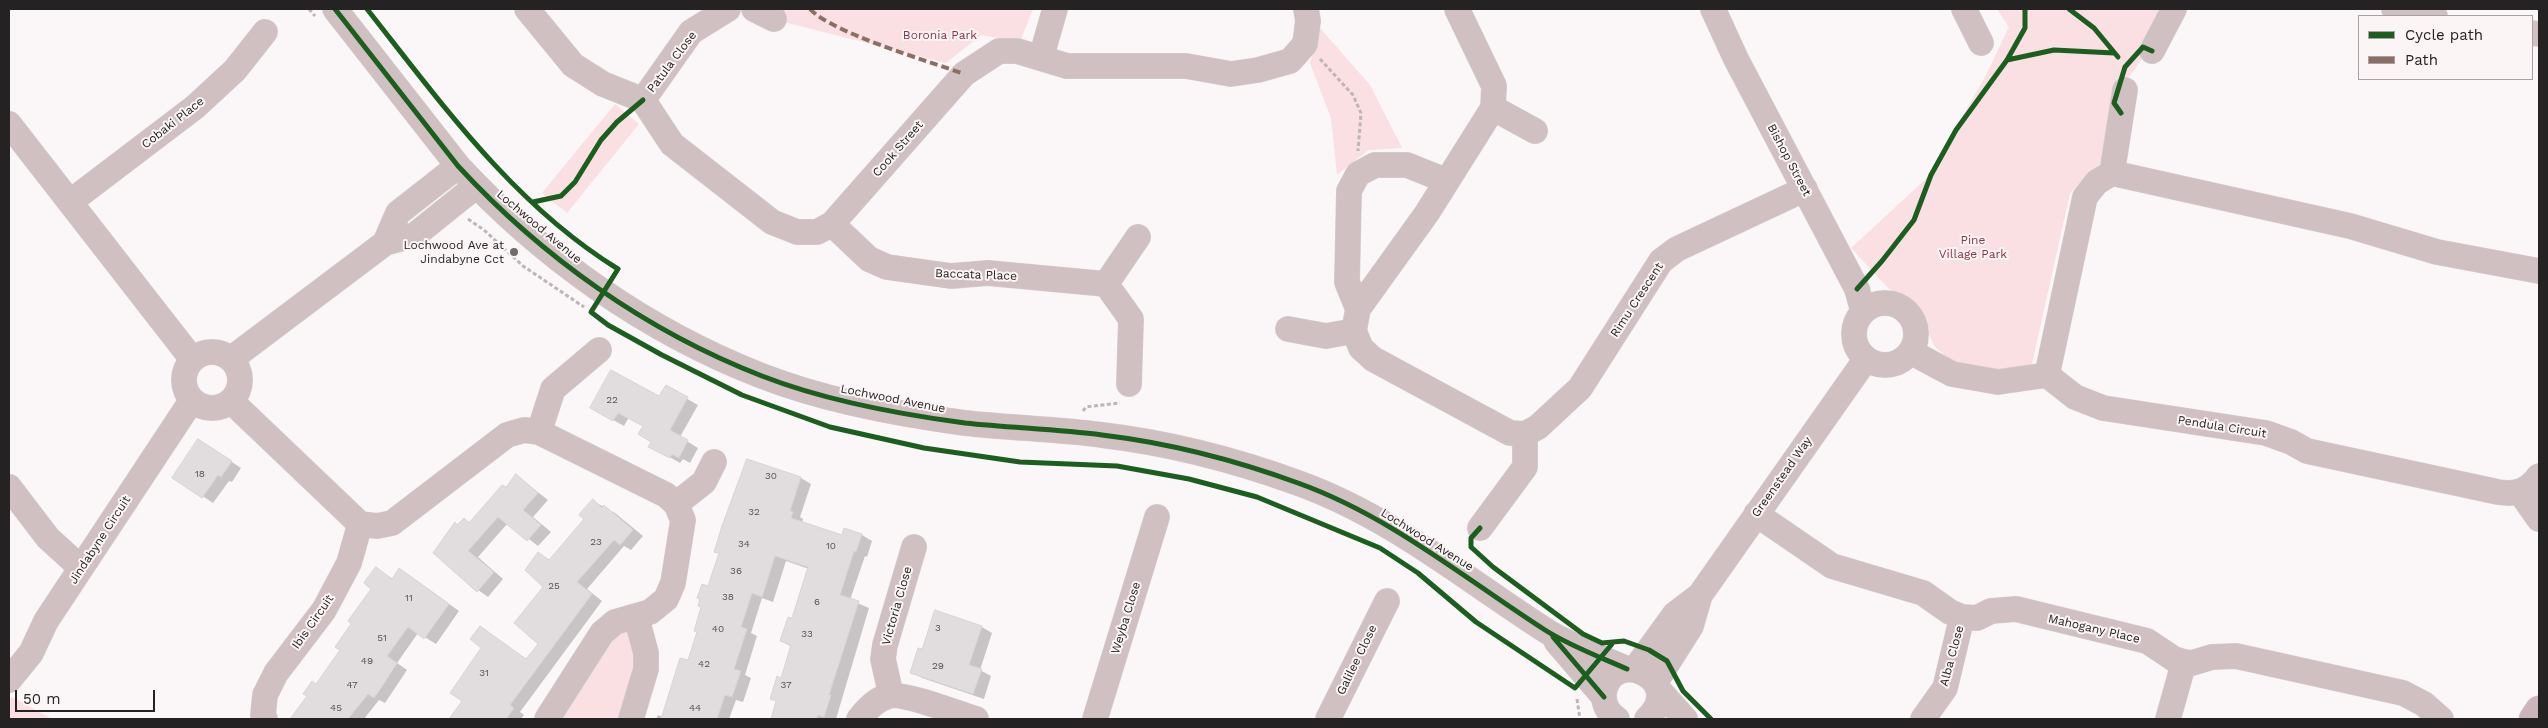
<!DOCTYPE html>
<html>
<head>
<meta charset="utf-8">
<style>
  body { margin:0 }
  #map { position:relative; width:2548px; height:728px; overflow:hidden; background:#fbf6f7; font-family:"Work Sans",sans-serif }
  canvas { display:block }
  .frame { position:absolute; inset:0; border:10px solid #252223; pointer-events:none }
  .legend { position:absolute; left:2358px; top:15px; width:175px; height:65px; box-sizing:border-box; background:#fcf5f6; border:1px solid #a6a1a2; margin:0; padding:6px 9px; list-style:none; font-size:15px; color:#252223 }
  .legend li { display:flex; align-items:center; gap:10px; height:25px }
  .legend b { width:25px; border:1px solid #a6a1a2 }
  .scale { position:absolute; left:15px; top:690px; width:140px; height:22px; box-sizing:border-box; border:2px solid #252223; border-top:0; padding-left:6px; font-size:15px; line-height:18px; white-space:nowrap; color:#252223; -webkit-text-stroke:4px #fcf5f6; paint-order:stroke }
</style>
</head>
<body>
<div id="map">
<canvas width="2548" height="728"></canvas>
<div class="frame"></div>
<ul class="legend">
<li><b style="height:6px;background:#1b5e20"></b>Cycle path</li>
<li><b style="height:6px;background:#8d6e63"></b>Path</li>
</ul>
<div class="scale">50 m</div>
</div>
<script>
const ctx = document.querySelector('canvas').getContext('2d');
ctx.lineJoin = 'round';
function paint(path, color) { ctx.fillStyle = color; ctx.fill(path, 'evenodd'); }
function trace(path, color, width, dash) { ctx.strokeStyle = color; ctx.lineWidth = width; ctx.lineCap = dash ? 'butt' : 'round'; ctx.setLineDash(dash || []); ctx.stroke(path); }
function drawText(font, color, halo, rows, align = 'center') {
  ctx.font = font + ' "Work Sans",sans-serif'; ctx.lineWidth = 4; ctx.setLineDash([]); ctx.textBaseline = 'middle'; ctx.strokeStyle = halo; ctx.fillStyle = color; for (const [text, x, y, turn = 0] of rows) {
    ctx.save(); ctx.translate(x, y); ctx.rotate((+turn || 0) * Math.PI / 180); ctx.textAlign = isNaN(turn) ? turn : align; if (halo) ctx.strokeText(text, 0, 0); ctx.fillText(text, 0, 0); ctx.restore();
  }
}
paint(new Path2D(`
  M765,9H1033L1020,42L981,35L946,63L784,22Z
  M1997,9H2163L2140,62L2121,88L2104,160L2070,193L2032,364L2013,371L1987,372L1952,362L1934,346L1927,329L1905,295L1889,289L1851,248L1927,178L1984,79L2009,27Z
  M1320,28L1370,85L1402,148L1368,150L1337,175L1331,118L1310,63Z
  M615,104L639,124L567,213L542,193Z
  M636,616L631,719H547L602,633Z
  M12,697L52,719H9V699Z`), '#fadfe3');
paint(new Path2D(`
  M666,387L698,405L680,437L698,448L690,463L683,459L680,463L650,446L653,441L644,426L629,417L624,426L592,408L660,398Z
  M209,447L241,468L232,482L229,481L213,503L174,477Z
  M517,476L548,500L533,517L551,532L538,546L508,523L478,557L503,579L488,597L478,590L443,538L455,524L458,526L464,519L471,523Z
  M801,478L811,484L800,517L803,519L802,523L842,537L862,535L872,541L867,557L865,556L850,600L869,608L836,719H772L792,647L781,641L793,620L809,569L786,561L773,602L762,598L751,633L757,636L745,675L751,678L743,702L736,700L729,719H656L658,715L663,717L689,662L720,554L716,551Z
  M593,501L615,513L643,536L631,550L624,546L587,589L602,601L520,712L524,715L521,719H450L464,701L527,660L540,644L544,587L539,554L550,560L585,519Z
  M386,575L393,579L410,576L459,611L436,644L418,633L397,663L407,670L385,703L379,700L364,719H292L342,650Z
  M982,627L992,633L980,670L991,676L984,699L922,678L911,672L923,651Z`), '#0003');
const building = new Path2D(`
  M611,370L659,396L666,385L688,397L670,430L688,440L679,458L672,454L670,458L648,447L651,442L638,434L643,426L618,413L613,421L590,408Z
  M198,439L232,461L221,477L218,475L202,498L172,478Z
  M747,459L801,477L790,511L793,512L791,518L842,535L844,528L862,534L856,552L854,551L840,595L859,601L829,695H831L824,717L818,715L816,719H771L776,701L770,699L777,676L781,678L791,645L780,641L788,617L792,618L808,567L775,556L762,597L752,593L741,627L747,629L734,669L741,671L732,697L725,695L717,719H661L680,658L688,660L697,632L694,631L701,607L698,606L700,599L697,598L702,584L708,586L719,553L714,552L722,526Z
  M516,474L538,493L523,510L541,525L527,541L498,517L468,551L494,572L477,592L433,553L455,522L457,525L464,518L469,523L502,485L506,487Z
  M593,499L602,508L604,505L633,530L620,545L614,540L577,582L592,594L510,705L514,708L506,719H449L462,701L450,693L481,648L470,639L480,626L526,659L538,644L514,623L543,587L525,570L538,552L549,560L584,519L579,515Z
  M376,567L392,579L399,568L449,604L424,639L408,627L387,656L397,663L383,685L374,698L368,694L348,719H290L307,696L303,694L312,681L316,684L340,650L335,647L351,624L348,621L371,589L364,583Z
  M935,610L982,626L969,665L982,669L973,694L910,673L918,648L922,649Z`);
paint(building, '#e1ddde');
trace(building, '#d7d4d4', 1);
const minor = new Path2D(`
  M335,9L458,166C542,257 646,331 762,376C826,401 897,414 965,423C1011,428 1057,429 1102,435C1169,443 1235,460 1298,483C1390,516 1464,578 1545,630C1570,646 1600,657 1627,669
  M527,9L573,65L603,84L643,100L672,144L772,222L797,232H817L832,224L964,74L999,51H1017L1067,66H1186L1231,74L1258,70L1290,61L1305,44L1308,21L1306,9
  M754,9L774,19
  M1457,9L1494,86L1493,108L1427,213L1358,309L1354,331L1361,348L1373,359L1510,433L1525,434L1538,427L1580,388L1661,261L1677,249L1805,189
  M1713,9L1736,59L1857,289L1863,311
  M1964,9L1981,43
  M2394,9L2435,16
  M2532,33L2539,34
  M2152,51L2174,9
  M1041,58L1055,9
  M643,100L691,32L728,9
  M1493,108L1535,131
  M9,124L192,359
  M2112,173L2125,90
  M70,202L195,107L235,70L265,32
  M832,224L869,259L887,267L951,276L988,273L1106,284L1131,319L1129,384
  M385,243L398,213L458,166
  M1106,284L1138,237
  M1854 334a31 31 0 1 1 62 0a31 31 0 1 1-62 0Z
  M1358,309L1347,282L1349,191L1358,174L1375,165H1407L1447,181
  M1288,329L1326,336L1354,331
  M184 380a28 28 0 1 1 56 0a28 28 0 1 1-56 0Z
  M1911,352L1952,374L1998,382L2047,375L2075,397L2103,408L2266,433L2291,442L2307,451L2498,492C2517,495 2528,491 2539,476
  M231,359L385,243L415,235L476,186
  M2047,375L2085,197L2097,182L2112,173L2350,226L2437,252L2539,271
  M231,401L360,524
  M539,432L553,389L599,350
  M9,487L48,538L81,568
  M2520,492L2539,519
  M676,504L704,482L714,462
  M1756,514L1832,566L1923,593L1950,612L1962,617L1977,618L1991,611L2016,609L2147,641L2174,659L2184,662L2192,663L2212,657L2236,656L2403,693L2424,704L2441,719
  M1480,528L1525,467V434
  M1556,641L1604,697
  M1635,669L1675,614L1700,595
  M9,680L31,653L46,621L192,400
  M1655,683L1691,626L1700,595L1866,359
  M1659,690L1685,719
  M891,695L883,659L885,645L914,547
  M265,719L263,716L265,695L276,673L324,610L349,563L360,524L377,526L392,523L507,435L524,430L539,432L666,495L676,504L683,520L673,583L666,599L650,612L615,622L602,633L547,719
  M631,719L646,669V653L636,616
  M859,719C867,709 876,699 889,696C903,692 960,714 976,719
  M1095,719L1157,517
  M1328,719L1387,601
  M1617,719C1608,713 1603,704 1604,693C1612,645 1688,680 1647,719
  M1923,719L1945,688L1962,617
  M2168,719L2184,662`);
const major = new Path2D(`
  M2533,719L2539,710`);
trace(minor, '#d4d1d2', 26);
trace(major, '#d4d1d2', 29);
trace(new Path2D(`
  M309,9L315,16
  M1320,59L1353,95L1361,113L1358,151
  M468,219L484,230L523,266L584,307
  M1083,411L1086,407L1120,403
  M1577,699L1580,719`), '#c0b5b6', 3, [4, 2.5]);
trace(minor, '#d1c0c2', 25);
trace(major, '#cbb5ba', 28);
trace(new Path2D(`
  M810,9C832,33 929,61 964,74`), '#8d6e63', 4, [8, 4]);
trace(new Path2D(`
  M335,9L458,166C542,257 646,331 762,376C826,401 897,414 965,423C1011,428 1057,429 1102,435C1169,443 1235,460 1298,483C1390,516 1464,578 1545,630C1570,646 1600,657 1627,669
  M367,9C442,104 514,205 618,269L591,312L608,325L662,355L742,395L830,427L924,448L1020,462L1117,466L1189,479L1257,497L1380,548L1418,573L1476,622L1575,688L1612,644
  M2069,9L2094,28L2118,57
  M2007,60L2054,50L2114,53
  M2121,113L2114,103L2125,67L2143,47L2152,51
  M533,202L561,196L575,182L601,140L617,122L643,100
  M1857,289L1882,261L1914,220L1931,175L1956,130L2007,60L2025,28V9
  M1480,528L1471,538V547L1493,567L1583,634L1602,643L1624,641L1649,650L1667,661L1683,691L1711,719
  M1553,637L1604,697`), '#1b5e20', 5);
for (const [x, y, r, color] of [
  [514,252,5,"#706c6d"]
]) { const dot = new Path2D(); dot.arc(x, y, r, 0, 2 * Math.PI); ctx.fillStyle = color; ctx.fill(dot); trace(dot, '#fcf5f6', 2); }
drawText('10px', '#555253', null, [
  ["22",612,400],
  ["18",200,474],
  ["30",771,476],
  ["32",754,512],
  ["23",596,542],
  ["34",744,544],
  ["10",831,546],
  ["36",736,571],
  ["25",554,586],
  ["38",728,597],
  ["11",409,598],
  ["6",817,602],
  ["3",938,628],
  ["40",718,629],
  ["33",807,634],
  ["51",382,638],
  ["49",367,661],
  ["42",704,664],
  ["29",938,666],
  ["31",484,673],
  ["47",352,685],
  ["37",786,685],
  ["45",336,708],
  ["44",695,708]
]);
drawText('12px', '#8d3349', '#fcf5f6', [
  ["Boronia Park",940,35],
  ["Pine",1973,240],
  ["Village Park",1973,254]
]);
drawText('12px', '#252223', '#fcf5f6', [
  ["Patula Close",672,62,-53],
  ["Cobaki Place",173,123,-38],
  ["Cook Street",898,149,-49],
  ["Bishop Street",1789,160,62],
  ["Lochwood Avenue",539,227,40],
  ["Baccata Place",976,275,2],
  ["Rimu Crescent",1637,300,-57],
  ["Lochwood Avenue",893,399,11],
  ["Pendula Circuit",2222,427,9],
  ["Greenstead Way",1782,477,-55],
  ["Jindabyne Circuit",100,540,-57],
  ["Lochwood Avenue",1427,540,32],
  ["Victoria Close",897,606,-74],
  ["Weyba Close",1126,618,-73],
  ["Ibis Circuit",313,622,-55],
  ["Mahogany Place",2094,629,13],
  ["Alba Close",1952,656,-75],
  ["Galilee Close",1357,660,-64]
]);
drawText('12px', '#252223', '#fcf5f6', [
  ["Lochwood Ave at",504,245],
  ["Jindabyne Cct",504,259]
], 'right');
</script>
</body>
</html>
